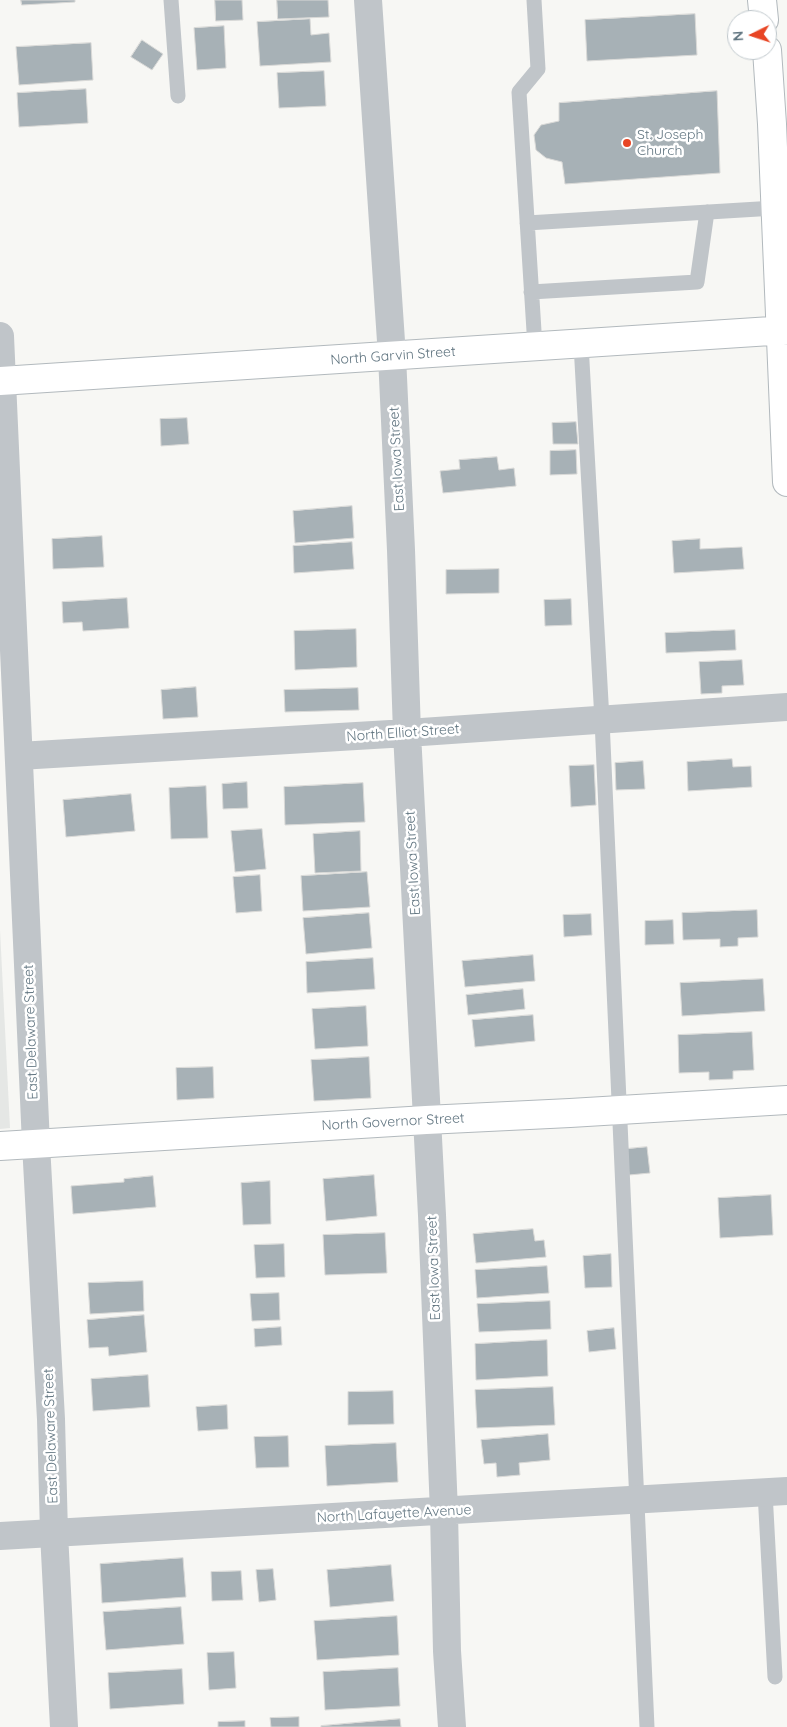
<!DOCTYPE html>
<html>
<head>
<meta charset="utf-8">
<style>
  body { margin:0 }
  #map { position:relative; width:787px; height:1727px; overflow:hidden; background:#f7f7f4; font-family:Quicksand,sans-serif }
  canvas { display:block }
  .north { position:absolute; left:727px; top:10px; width:50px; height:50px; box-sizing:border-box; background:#fff; border:1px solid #c0c8cc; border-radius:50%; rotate:266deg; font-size:14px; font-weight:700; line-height:20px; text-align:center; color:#617580 }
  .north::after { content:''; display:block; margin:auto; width:18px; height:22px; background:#e84524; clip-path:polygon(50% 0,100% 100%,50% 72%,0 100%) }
</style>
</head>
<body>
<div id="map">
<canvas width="787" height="1727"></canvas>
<div class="north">N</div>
</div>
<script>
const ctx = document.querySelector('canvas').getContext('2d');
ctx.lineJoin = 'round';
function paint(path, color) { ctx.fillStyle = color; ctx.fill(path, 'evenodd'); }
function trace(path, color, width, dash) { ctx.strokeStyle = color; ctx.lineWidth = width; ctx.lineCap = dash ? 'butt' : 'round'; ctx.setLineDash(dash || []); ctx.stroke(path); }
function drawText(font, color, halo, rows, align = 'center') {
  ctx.font = font + ' Quicksand,sans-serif'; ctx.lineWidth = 5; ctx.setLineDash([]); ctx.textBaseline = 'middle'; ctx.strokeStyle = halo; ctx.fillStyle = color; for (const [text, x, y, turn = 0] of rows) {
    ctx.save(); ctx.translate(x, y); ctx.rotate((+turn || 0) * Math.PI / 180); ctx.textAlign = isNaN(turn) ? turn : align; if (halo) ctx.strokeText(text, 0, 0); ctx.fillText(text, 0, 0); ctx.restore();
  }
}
paint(new Path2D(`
  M0,930L10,1128L0,1129Z`), '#e5e7e5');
const building = new Path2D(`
  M21,0H75V2L22,5Z
  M215,0H242L243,20L216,21Z
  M277,0H328L329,17L278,19Z
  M695,14L697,55L587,61L585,20Z
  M310,19L311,35L329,33L331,62L260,66L257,22Z
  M224,26L226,68L197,70L194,28Z
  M142,40L163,54L152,70L131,57Z
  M91,43L93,80L19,85L16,47Z
  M324,71L326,106L279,108L277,73Z
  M86,89L88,123L19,127L17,93Z
  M717,91L720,173L565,184L562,162L546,158L536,150L534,135L541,125L559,121V103Z
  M187,418L189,444L161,446L160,419Z
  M576,422L578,444H553L552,423Z
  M576,450L577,474L550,475V451Z
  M497,457L499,470L514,468L516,486L443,493L440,471L460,469L459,460Z
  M352,506L354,538L295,543L293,511Z
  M102,536L104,567L53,569L52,539Z
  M700,539V549L742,547L744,569L674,573L672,541Z
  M352,542L354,569L294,573L293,546Z
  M499,569V593L446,594V570Z
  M127,598L129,628L83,631L82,622L63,623L62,602Z
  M571,599L572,625L545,626L544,600Z
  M356,629L357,667L295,670L294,631Z
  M735,630L736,650L666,653L665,633Z
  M742,660L744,685L722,686V693L701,694L699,662Z
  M196,687L198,717L163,719L161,690Z
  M358,688L359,710L285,712L284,690Z
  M732,759L733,767L751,766L752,787L688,791L687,762Z
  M643,761L645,789L616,790L615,763Z
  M594,765L596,805L571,807L569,766Z
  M247,782L248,808L223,809L222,784Z
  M363,783L365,822L285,825L284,787Z
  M206,786L208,838L171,839L169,788Z
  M131,794L135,831L66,837L63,800Z
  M262,829L266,869L235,872L231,831Z
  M360,831L361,871L315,873L313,834Z
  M367,872L370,907L303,911L301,876Z
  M260,875L262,911L236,913L233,877Z
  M757,910L758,937L738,938V946L720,947V939L683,940L682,913Z
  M369,913L372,948L306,954L303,918Z
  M591,914L592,935L564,937L563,915Z
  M673,920L674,944L645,945V921Z
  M533,955L535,981L465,987L462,961Z
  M373,958L375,989L307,993L306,962Z
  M763,979L765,1011L682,1016L680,983Z
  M523,989L525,1009L468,1015L466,995Z
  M366,1006L368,1046L315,1049L312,1009Z
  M533,1015L535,1041L475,1047L472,1020Z
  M752,1032L754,1070L733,1071V1079L709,1080V1072L679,1073L678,1035Z
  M369,1057L371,1098L314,1101L311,1060Z
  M213,1067L214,1098L177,1100L176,1068Z
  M647,1147L650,1173L629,1175L626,1149Z
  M374,1175L377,1216L326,1221L323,1179Z
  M153,1176L156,1207L73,1214L71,1186L124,1182V1179Z
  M270,1181L271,1224L243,1225L241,1183Z
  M771,1195L773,1235L720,1238L718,1198Z
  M533,1229L535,1241L544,1240L546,1257L476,1263L473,1234Z
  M385,1233L387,1273L325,1275L323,1235Z
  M284,1244L285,1277L256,1278L254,1245Z
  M611,1254L612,1287L585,1288L583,1256Z
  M547,1266L549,1293L477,1298L475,1270Z
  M143,1281L144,1311L90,1314L88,1283Z
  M279,1293L280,1320L252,1321L250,1294Z
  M550,1301L551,1329L479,1332L477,1304Z
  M144,1315L147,1352L109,1356L108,1347L89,1348L87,1320Z
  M281,1327L282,1345L255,1347L254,1329Z
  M614,1328L616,1349L589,1352L587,1331Z
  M547,1340L548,1376L476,1380L475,1344Z
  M148,1375L150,1407L93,1411L91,1379Z
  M553,1387L555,1425L477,1428L475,1390Z
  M393,1391L394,1424L348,1425V1392Z
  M227,1405L228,1429L198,1431L196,1407Z
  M548,1434L550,1460L519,1463L520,1475L497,1477L496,1463L484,1464L481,1440Z
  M288,1436L289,1467L256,1468L254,1437Z
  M396,1443L398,1482L327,1486L325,1446Z
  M183,1558L186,1597L102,1603L100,1564Z
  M391,1565L394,1601L330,1607L327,1570Z
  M273,1569L276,1600L259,1602L256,1570Z
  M241,1571L243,1600L212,1601L211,1572Z
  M181,1607L184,1644L106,1650L103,1612Z
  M397,1616L399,1655L317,1660L314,1621Z
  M234,1652L236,1688L209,1690L207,1653Z
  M398,1668L400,1706L325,1710L323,1672Z
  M182,1669L184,1704L110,1709L108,1673Z
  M299,1717V1727H271L270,1718Z
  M400,1719L401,1727H321V1726Z
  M245,1721V1727H218V1722Z`);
paint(building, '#a7b1b6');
trace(building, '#d9d9d7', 1);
const secondary = new Path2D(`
  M762,0L764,20
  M767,50L772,124L787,482
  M0,381L787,330
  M0,1146L426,1120L570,1113L787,1100`);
trace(secondary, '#b2b9bd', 30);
trace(new Path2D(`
  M171,0L178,96
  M534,0L538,69L519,92L535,347
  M527,223L775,208
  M531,292L697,282L707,212
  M581,344L602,720L647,1727
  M765,1492L775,1677`), '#c0c5c9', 15);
trace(new Path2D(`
  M368,0L392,356L401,550L407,733L432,1215L444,1512L447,1651L452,1727
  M0,336L36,1144L51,1419L54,1533L64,1727
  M19,756L407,733L787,707
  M0,1536L787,1491`), '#c0c5c9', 28);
trace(secondary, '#fff', 28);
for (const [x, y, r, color] of [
  [627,143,5,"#e84524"]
]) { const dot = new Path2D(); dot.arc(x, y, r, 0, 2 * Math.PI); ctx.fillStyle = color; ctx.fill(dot); trace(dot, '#fff', 2); }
drawText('14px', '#617580', '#fff', [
  ["St. Joseph",637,135],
  ["Church",637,151]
], 'left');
drawText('14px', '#617580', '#fff', [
  ["North Garvin Street",393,356,-4],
  ["East Iowa Street",397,459,-93],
  ["North Elliot Street",403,733,-4],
  ["East Iowa Street",413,863,-93],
  ["East Delaware Street",31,1032,-92],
  ["North Governor Street",393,1122,-3],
  ["East Iowa Street",434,1268,-92],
  ["East Delaware Street",51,1436,-92],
  ["North Lafayette Avenue",394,1514,-3]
]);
</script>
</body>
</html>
